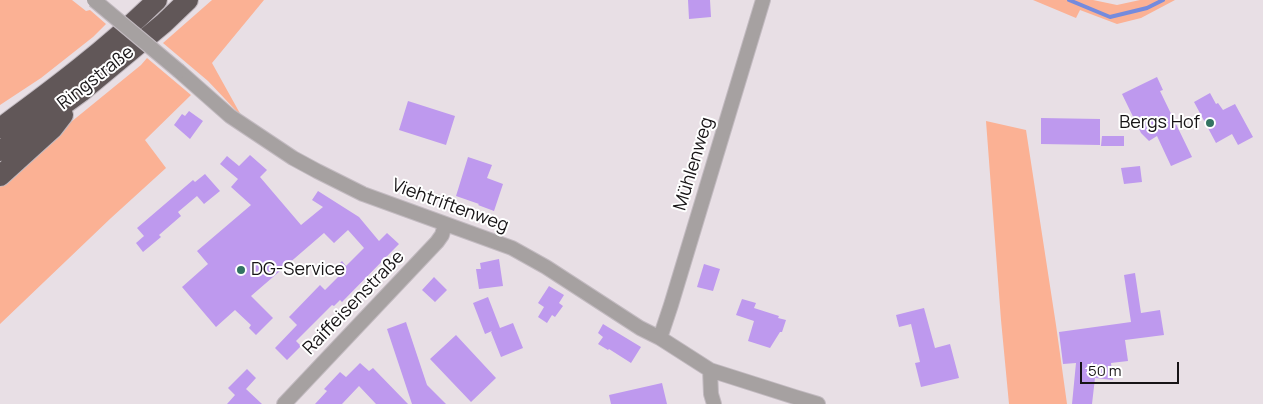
<!DOCTYPE html>
<html>
<head>
<meta charset="utf-8">
<style>
  body { margin:0 }
  #map { position:relative; width:1263px; height:404px; overflow:hidden; background:#e8dfe5; font-family:Manrope,sans-serif }
  canvas { display:block }
  .scale { position:absolute; left:1080px; top:362px; width:99px; height:22px; box-sizing:border-box; border:2px solid #171416; border-top:0; padding-left:6px; font-size:15px; line-height:18px; white-space:nowrap; color:#171416; -webkit-text-stroke:4px #fff; paint-order:stroke }
</style>
</head>
<body>
<div id="map">
<canvas width="1263" height="404"></canvas>
<div class="scale">50 m</div>
</div>
<script>
const ctx = document.querySelector('canvas').getContext('2d');
ctx.lineJoin = 'round';
function paint(path, color) { ctx.fillStyle = color; ctx.fill(path, 'evenodd'); }
function trace(path, color, width, dash) { ctx.strokeStyle = color; ctx.lineWidth = width; ctx.lineCap = dash ? 'butt' : 'round'; ctx.setLineDash(dash || []); ctx.stroke(path); }
function drawText(font, color, halo, rows, align = 'center') {
  ctx.font = font + ' Manrope,sans-serif'; ctx.lineWidth = 4; ctx.setLineDash([]); ctx.textBaseline = 'middle'; ctx.strokeStyle = halo; ctx.fillStyle = color; for (const [text, x, y, turn = 0] of rows) {
    ctx.save(); ctx.translate(x, y); ctx.rotate((+turn || 0) * Math.PI / 180); ctx.textAlign = isNaN(turn) ? turn : align; if (halo) ctx.strokeText(text, 0, 0); ctx.fillText(text, 0, 0); ctx.restore();
  }
}
paint(new Path2D(`
  M0,0H72L86,11L90,10L106,24L93,37L41,78L0,105Z
  M212,0H264L212,63L242,117L208,81L163,43Z
  M1033,0H1093L1117,5L1140,0H1175L1141,18L1117,24L1080,10L1076,18Z
  M147,58L191,95L145,140L166,168L111,218L0,324V185L44,144L141,65Z
  M986,121L1026,130L1056,325L1067,404H1009L1001,320Z`), '#fbb194');
trace(new Path2D(`
  M1069,0L1110,17L1147,8L1163,0`), '#758bdd', 4);
paint(new Path2D(`
  M688,0H710L711,17L689,19Z
  M1157,77L1163,90L1160,91L1192,157L1171,166L1157,136L1149,141L1141,133L1122,94Z
  M1210,93L1216,104L1218,103L1223,110L1235,104L1253,137L1238,145L1232,134L1216,143L1194,102Z
  M408,101L455,116L446,145L399,130Z
  M189,111L203,121L190,139L174,125L182,114L185,116Z
  M1041,118L1100,119V145L1041,144Z
  M1102,136H1124V146H1101Z
  M250,155L267,170L260,177L301,225L323,207L312,200L318,191L359,217L379,241L387,233L399,244L342,302L340,300L334,306L332,305L296,341L301,346L287,360L275,348L297,325L289,317L320,285L325,290L339,276L333,270L342,261L346,266L364,248L348,230L334,243L324,233L251,296L273,318L256,335L249,328L251,325L235,310L216,327L182,287L208,264L197,251L251,205L231,187L238,179L220,164L227,156L239,166Z
  M468,157L492,165L487,178L503,184L494,211L478,205L479,204L456,196Z
  M1140,166L1142,182L1124,184L1121,168Z
  M205,174L220,191L204,204L197,196L178,212L181,216L159,235L161,237L143,252L136,243L144,236L137,228L193,180L195,182Z
  M499,259L503,286L479,289L476,269H481L480,263Z
  M704,264L720,269L713,291L697,287Z
  M1135,273L1141,313L1160,310L1164,335L1125,340L1128,361L1111,363L1113,380L1095,378L1092,404H1072L1076,363L1063,364L1059,332L1131,322L1124,275Z
  M434,277L447,290L435,302L422,290Z
  M549,286L564,295L559,303L563,306L555,317L552,315L547,323L538,317L544,307L538,303Z
  M488,297L500,328L513,323L523,348L501,357L491,332L492,331L485,334L473,303Z
  M742,299L756,303L754,308L779,316L778,318L786,320L782,332H780L770,348L748,341L754,321L736,315Z
  M924,308L935,348L950,344L959,378L921,387L915,363L920,362L911,324L899,327L896,315Z
  M406,322L427,385L446,404H412L387,329Z
  M603,324L641,347L631,363L609,349L608,350L598,344L603,337L598,333Z
  M456,335L496,378L471,402L430,359Z
  M360,363L369,371L373,368L408,404H376L359,386L342,404H315L327,391L324,389L340,372L346,377Z
  M247,369L256,378L246,389L262,404H227L235,395L228,388Z
  M662,383L667,404H611L609,395Z`), '#be99ee');
const minor = new Path2D(`
  M179,71L230,116L293,158L317,171L363,194L512,248L546,267L640,328L660,338L710,370L795,397L818,404
  M660,338L671,305L763,0
  M710,370L711,394L714,404
  M284,404L437,242L442,235L445,224`);
const highway = new Path2D(`
  M0,128C55,88 109,47 157,0
  M0,151L81,92L164,23L188,0
  M0,176L53,128L63,115`);
trace(minor, '#c2bac0', 16);
trace(highway, '#c2bac0', 22);
trace(minor, '#a6a1a1', 14);
trace(highway, '#615758', 20);
const minorBridge = new Path2D(`
  M94,0L179,71`);
trace(minorBridge, '#c2bac0', 16, []);
trace(minorBridge, '#a6a1a1', 14);
for (const [x, y, r, color] of [
  [1210,123,5,"#337362"],
  [241,270,5,"#337362"]
]) { const dot = new Path2D(); dot.arc(x, y, r, 0, 2 * Math.PI); ctx.fillStyle = color; ctx.fill(dot); trace(dot, '#fff', 2); }
drawText('18px', '#171416', '#fff', [
  ["Ringstraße",96,78,-38],
  ["Mühlenweg",694,164,-73],
  ["Viehtriftenweg",450,206,20],
  ["Raiffeisenstraße",354,303,-46]
]);
drawText('18px', '#171416', '#fff', [
  ["Bergs Hof",1200,123],
  ["DG-Service",251,270,"left"]
], 'right');
</script>
</body>
</html>
